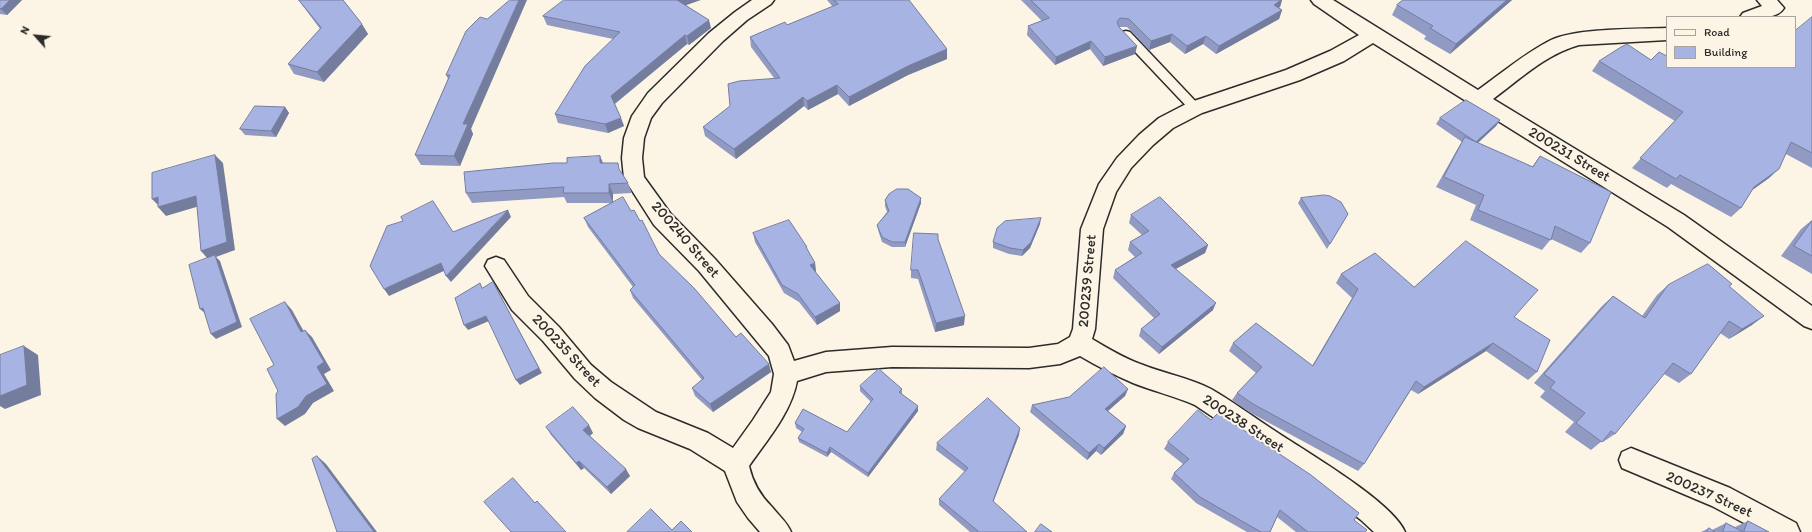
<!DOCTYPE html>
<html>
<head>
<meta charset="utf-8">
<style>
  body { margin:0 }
  #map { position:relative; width:1812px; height:532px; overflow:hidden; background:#fcf5e5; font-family:Itim,sans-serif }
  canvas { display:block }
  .legend { position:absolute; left:1666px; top:16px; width:130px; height:52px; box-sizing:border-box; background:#fcf5e5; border:1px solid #a8a49b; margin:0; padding:5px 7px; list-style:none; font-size:12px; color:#2b2b2b }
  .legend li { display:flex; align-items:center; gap:8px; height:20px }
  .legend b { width:20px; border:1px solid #a8a49b }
  .north { position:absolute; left:16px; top:16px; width:40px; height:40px; -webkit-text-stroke:3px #fcf5e5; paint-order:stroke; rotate:297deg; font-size:11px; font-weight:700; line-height:16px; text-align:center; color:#2b2b2b }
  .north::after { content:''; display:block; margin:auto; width:14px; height:18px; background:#2b2b2b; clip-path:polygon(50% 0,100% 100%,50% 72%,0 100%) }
</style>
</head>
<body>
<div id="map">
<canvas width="1812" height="532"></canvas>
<ul class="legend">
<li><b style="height:5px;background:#fcf5e5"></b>Road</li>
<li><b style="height:11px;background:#a7b3e3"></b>Building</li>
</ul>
<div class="north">N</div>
</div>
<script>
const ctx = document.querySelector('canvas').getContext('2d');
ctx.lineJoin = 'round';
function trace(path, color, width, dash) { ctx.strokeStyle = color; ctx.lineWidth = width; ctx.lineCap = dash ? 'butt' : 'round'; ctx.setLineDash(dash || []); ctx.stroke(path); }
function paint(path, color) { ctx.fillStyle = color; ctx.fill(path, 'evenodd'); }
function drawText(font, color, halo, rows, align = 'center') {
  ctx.font = font + ' Itim,sans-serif'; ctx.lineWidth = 4; ctx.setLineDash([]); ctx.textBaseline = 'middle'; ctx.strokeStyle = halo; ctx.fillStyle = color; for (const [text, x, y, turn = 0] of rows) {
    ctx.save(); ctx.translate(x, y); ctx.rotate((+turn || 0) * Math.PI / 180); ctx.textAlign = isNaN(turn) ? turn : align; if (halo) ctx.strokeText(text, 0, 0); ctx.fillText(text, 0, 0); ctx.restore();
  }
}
const lane = new Path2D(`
  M1126,31L1130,32L1199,105L1201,108L1199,111H1191L1122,38L1121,35L1122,32Z`);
const street = new Path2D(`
  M752,0H774L771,4L747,20L723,41L662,103L651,118L644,138L642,158L644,177L670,213L715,259L772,324L788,345L794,361L826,352L892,347L1029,348L1058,344L1070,337L1073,329L1081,229L1099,184L1117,158L1139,135L1159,118L1188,103L1286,70L1330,51L1359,35L1314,4L1311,0H1333L1478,90C1502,73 1525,53 1551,40C1577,28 1637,29 1667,28V40L1579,45C1546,54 1519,80 1493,99L1684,215L1812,306V329L1804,326L1668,227L1373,43L1344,61L1300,80L1202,113L1173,128L1153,145L1131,168L1116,192L1103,229L1095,329L1092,339C1109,349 1125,359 1143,365C1166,374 1190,378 1211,389C1232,401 1252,416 1272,429C1303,450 1392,501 1405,532H1374L1361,520L1327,494L1195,405C1174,396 1153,391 1133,383C1114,375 1097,366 1080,356L1060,364L1029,368L892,367L826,372L797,381C791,413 767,440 749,466C753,483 760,495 772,507C779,516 787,522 791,532H760L748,518L737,502L725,471L690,449L638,428L624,420L595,398L575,379L543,341L512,310L485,266L488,260L496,257L504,260L528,296L559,327L591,365L611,382L656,412L708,433L733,448L753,420L771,392L774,374L769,356L699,271L654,225L624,178L622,158L624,138L632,116L648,93L709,33L735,12Z
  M1757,0H1777L1784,8C1776,21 1753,17 1740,17L1743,13L1762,6Z
  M1631,448L1730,488L1796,523L1800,532H1761L1712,506L1622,468L1619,460L1622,452Z`);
trace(lane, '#2b2b2b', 3);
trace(street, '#2b2b2b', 3);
paint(lane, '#fcf5e5');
paint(street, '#fcf5e5');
paint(new Path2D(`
  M0,0H22L7,15L0,14Z
  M299,0H343L368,34L324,82L294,74L288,64L320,29L303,6Z
  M827,0H909L947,59L908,75L849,106L838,94L808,110L804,106L736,159L705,136L703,127L774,78L751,47L750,37L787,25L833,7Z
  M1021,0H1282L1280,7L1278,8L1282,10L1279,19L1216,54L1203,44L1185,54L1170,42L1149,50L1127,27H1119L1137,46L1135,54L1103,66L1090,49L1055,65L1027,35L1028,26L1042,21Z
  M1403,0H1512L1450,54L1424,39L1426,36L1392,15L1397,5Z
  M686,5L711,28L689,45L687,44L615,104L624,126L608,133L558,123L555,114L613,39L547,25L543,16Z
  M480,17L471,129L473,134L460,166L421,165L415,155L448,79L446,75Z
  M1812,17V168L1786,154L1769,178L1752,190L1741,208L1731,217L1671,184L1667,188L1632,168L1675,121L1592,71L1599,61L1651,60L1667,67H1795Z
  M285,107L289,113L276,137L245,135L240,129Z
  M1440,118L1500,120L1496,126L1478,143L1532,167L1540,156L1590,243L1581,253L1551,239L1542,250L1470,220L1476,205L1436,187L1458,148L1462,142L1436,124Z
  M600,156L603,163L622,173L628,183L632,193L613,194V202L631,211L640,221L659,254L736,337L771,372L713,412L695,396L692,388L702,380L633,298L630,290L633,287L588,227L584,218L611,203H567L564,197L472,203L466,193L567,163Z
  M921,198V203L905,247H892L882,242L878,230L877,225L887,212L885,206V200Z
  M1301,198L1348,214L1327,249L1298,203Z
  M1131,215L1208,245L1205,253L1176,269L1213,310L1159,354L1139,336L1141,329L1154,318L1113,278L1115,270L1135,257L1128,250L1130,242L1142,235L1129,223Z
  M1812,220V274L1781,256L1801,229Z
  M1040,224L1030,248L1022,256L1009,254L993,248V242Z
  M753,233L807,247V250L815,263L816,272H815L840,311L817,325L799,302L784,293L755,242Z
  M938,239L964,325L935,332L918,279L911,278V270Z
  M1341,274L1414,287L1514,317L1537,372L1528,380L1486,351L1418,394L1411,390L1364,464L1358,471L1249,412L1232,400L1237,393L1256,373L1229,351L1233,343L1312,366L1352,298L1336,283Z
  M1668,285L1729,286L1752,325L1729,339L1720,333L1691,374L1679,383L1664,374L1615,434L1603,442L1602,441L1591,450L1565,432L1574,422L1540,397L1545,391L1534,383L1602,306L1613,296L1642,316L1657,295Z
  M860,386L902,389V394L918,411L868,477L831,452L827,457L799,442L798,438L802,432L796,428L795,423L847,432L871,402L860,391Z
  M1128,389L1125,396L1108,411L1126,426L1123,434L1101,455L1096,451L1087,460L1030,412L1032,405Z
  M1211,420L1354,520L1365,532H1296L1277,517L1270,532H1247L1196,503L1171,479L1174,473L1183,464L1164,449L1168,442Z
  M546,427L593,433L590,436L630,476L611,494L584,468L581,470L551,435Z
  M1019,435L993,502L1027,532H970L939,505V499L965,472L936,450L937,443Z
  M1748,521L1769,532H1701L1709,528L1712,530L1726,523L1735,527Z`), '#909ac3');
paint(new Path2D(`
  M10,0H22L7,15L1,9Z
  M519,0H527L471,129L473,134L460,166L454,156L463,124Z
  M676,0H701L678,8Z
  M1281,0H1282L1280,7L1271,13L1274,5Z
  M1507,0H1512L1450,54L1456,44Z
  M1282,10L1279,19L1216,54L1219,46Z
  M709,20L711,28L689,45L687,36Z
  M362,24L368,34L324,82L317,72Z
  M1172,34L1170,42L1149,50L1151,41Z
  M685,35L687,44L614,104L611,96Z
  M1206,36L1203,44L1185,54L1187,46Z
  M1091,41L1090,49L1055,65L1056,57Z
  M1137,46L1135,54L1103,66L1105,57Z
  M947,49V59L908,75L849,106V97L908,66Z
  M837,85L838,94L808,110L807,101Z
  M803,97L804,106L736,159L734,149Z
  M285,107L289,113L276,137L271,131Z
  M621,118L624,126L608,133L605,124Z
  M1500,120L1496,126L1472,148L1476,142Z
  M215,155L223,163L235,250L216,257L220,261L242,327L216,339L211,334L208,259L201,251Z
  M600,156L604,166L600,163Z
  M1779,169L1769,178L1744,196L1754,187Z
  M609,184L613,194V203L609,193Z
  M196,196L203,205L166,216L158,207H160L152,199L158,197Z
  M921,198V203L905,247V242Z
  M508,210L511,217L451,282L446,276Z
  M1041,218L1040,224L1030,248L1022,256L1023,250Z
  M1208,245L1205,253L1168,273L1171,265Z
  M441,263L446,270L389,296L384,289Z
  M815,263L816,272L811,274L810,265Z
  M493,282L542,373L520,385L516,380Z
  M285,302L292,310L308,339L301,332Z
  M840,303V311L817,325L815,317Z
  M1216,303L1213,310L1159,354L1162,347Z
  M203,308L206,314L200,309Z
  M486,316L489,321L468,330L464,325Z
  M965,316L964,325L935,332L936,323Z
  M1764,316L1752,325L1729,339L1742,329Z
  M305,330L312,337L331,370L324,374L334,391L313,403L305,414L285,426L277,419L317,367Z
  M1493,343L1486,351L1418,394L1424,387Z
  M24,346L38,355L41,395L5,409L0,406V396Z
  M769,364L771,372L713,412L710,404Z
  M1128,389L1125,396L1102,416L1105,409Z
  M918,406V411L868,477V473Z
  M589,425L593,433L588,437L583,430Z
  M1126,426L1123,434L1101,455L1104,448Z
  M1020,428L1019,435L991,508L993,501Z
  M1099,444L1096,451L1087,460L1089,453Z
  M830,447L831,452L827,457V453Z
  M317,456L326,464L377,532H374Z
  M579,461L584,468L581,470L576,463Z
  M626,469L630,476L611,494L607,487Z`), '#757d9f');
const building = new Path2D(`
  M0,0H10L1,9L0,8Z
  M299,0H343L362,24L317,72L288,64L321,28Z
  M510,0H519L463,124H468L454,156L415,155L450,75H446L466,31L480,17L487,19Z
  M564,0H677L709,20L687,36L685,35L611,96L621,118L605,124L555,114L585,66L620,32L543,16Z
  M834,0H909L947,49L908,66L849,97L837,85L807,101L803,97L734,149L703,127L730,106L728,84L739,81L780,78L750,37L785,22L787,25L838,4Z
  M1031,0H1281L1274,5L1282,10L1219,46L1206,36L1187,46L1172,34L1151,41L1129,19L1120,18L1117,22L1119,27L1137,46L1105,57L1091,41L1056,57L1028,26L1049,18Z
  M1403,0H1507L1456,44L1430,28L1433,26L1397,5Z
  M1812,17V153L1791,142L1779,169L1754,187L1741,208L1680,175L1676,179L1640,158L1683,112L1599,61L1621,47L1627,44L1651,60L1659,52L1667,56V67H1795V31Z
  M1466,100L1500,120L1476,142L1440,118Z
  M255,106L285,107L271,131L240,129Z
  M1465,137L1533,167L1540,156L1611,192L1590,243L1555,226L1551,240L1478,210L1484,195L1444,177Z
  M215,155L227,242L201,251L196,196L158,207V197L152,199V173Z
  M600,156V163H618L619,169L628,183L609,184V193H563L564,187L466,193L464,172L553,163H567V158Z
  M897,189H908L921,198L905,242H892L882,237L877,225L889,211L885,200L889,194Z
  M1324,195L1330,196L1341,202L1348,214L1330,244L1301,198Z
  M623,197L631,211L634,210L640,221L642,220L659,254L694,288L736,337L741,333L769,364L710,404L692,388L704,378L630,290L635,285L584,218Z
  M1160,197L1208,245L1171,265L1216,303L1162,347L1141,329L1160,314L1115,270L1142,253L1130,242L1149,231L1131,215Z
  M433,201L453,232L508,210L446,276L441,263L384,289L370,266L387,226L403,221L401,217Z
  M1041,218L1031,242L1023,250L1010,248L993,242L997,228L1005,221Z
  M789,220L807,247H806L815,263L810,265L840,303L815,317L798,294L782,285L753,233Z
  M1812,221V256L1794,246Z
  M914,233L938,234V239L965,316L936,323L918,270H911Z
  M1466,241L1538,290L1514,317L1550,340L1537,372L1493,343L1424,387L1416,381L1364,464L1253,404L1237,393L1262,367L1233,343L1256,323L1313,366L1358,289L1341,274L1375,253L1414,287Z
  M215,255L237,322L211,334L203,308L200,309L189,265Z
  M1708,264L1732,284L1729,286L1764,316L1742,329L1729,321L1691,374L1673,363L1615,434L1611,431L1602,442L1576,423L1585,413L1550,388L1555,382L1544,374L1613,296L1645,318L1668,285Z
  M493,282L539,368L516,380L486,316L464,325L455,298L480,283L482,288Z
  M285,302L301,332L305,330L324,362L317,367L327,384L306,396L298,407L277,419L276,394L278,391L267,369L274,365L250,319Z
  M24,346L27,385L0,396V355Z
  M1104,367L1128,389L1105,409L1126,426L1104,448L1099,444L1089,453L1032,405L1069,397Z
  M879,369L902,389L899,392L918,406L868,473L830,447L827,453L798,438L804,429L795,423L803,409L847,432L873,399L860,386Z
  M988,398L1020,428L993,501L1027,532H977L978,531L939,499L968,468L937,443Z
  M573,407L589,425L583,430L626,469L607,487L579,461L576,463L546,427Z
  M1198,410L1211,420L1218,413L1311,475L1359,513L1354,520L1367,530L1365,532H1308L1280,510L1270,532H1261L1200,497L1174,473L1189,459L1168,442Z
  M317,456L374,532H337L312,459Z
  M513,478L535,503L537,501L566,532H511L484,502Z
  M651,509L672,530L681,521L692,532H627Z
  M1748,521L1769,532H1744Z
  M1726,523L1743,532H1723Z
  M1041,524L1052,532H1035Z
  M1709,528L1715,532H1707Z`);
paint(building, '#a7b3e3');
trace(building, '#757d9f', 1);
drawText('15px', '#2b2b2b', '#fcf5e5', [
  ["200231 Street",1569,155,31],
  ["200240 Street",685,240,49],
  ["200239 Street",1088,281,-85],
  ["200235 Street",566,351,47],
  ["200238 Street",1243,424,33],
  ["200237 Street",1709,495,24]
]);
</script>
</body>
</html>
